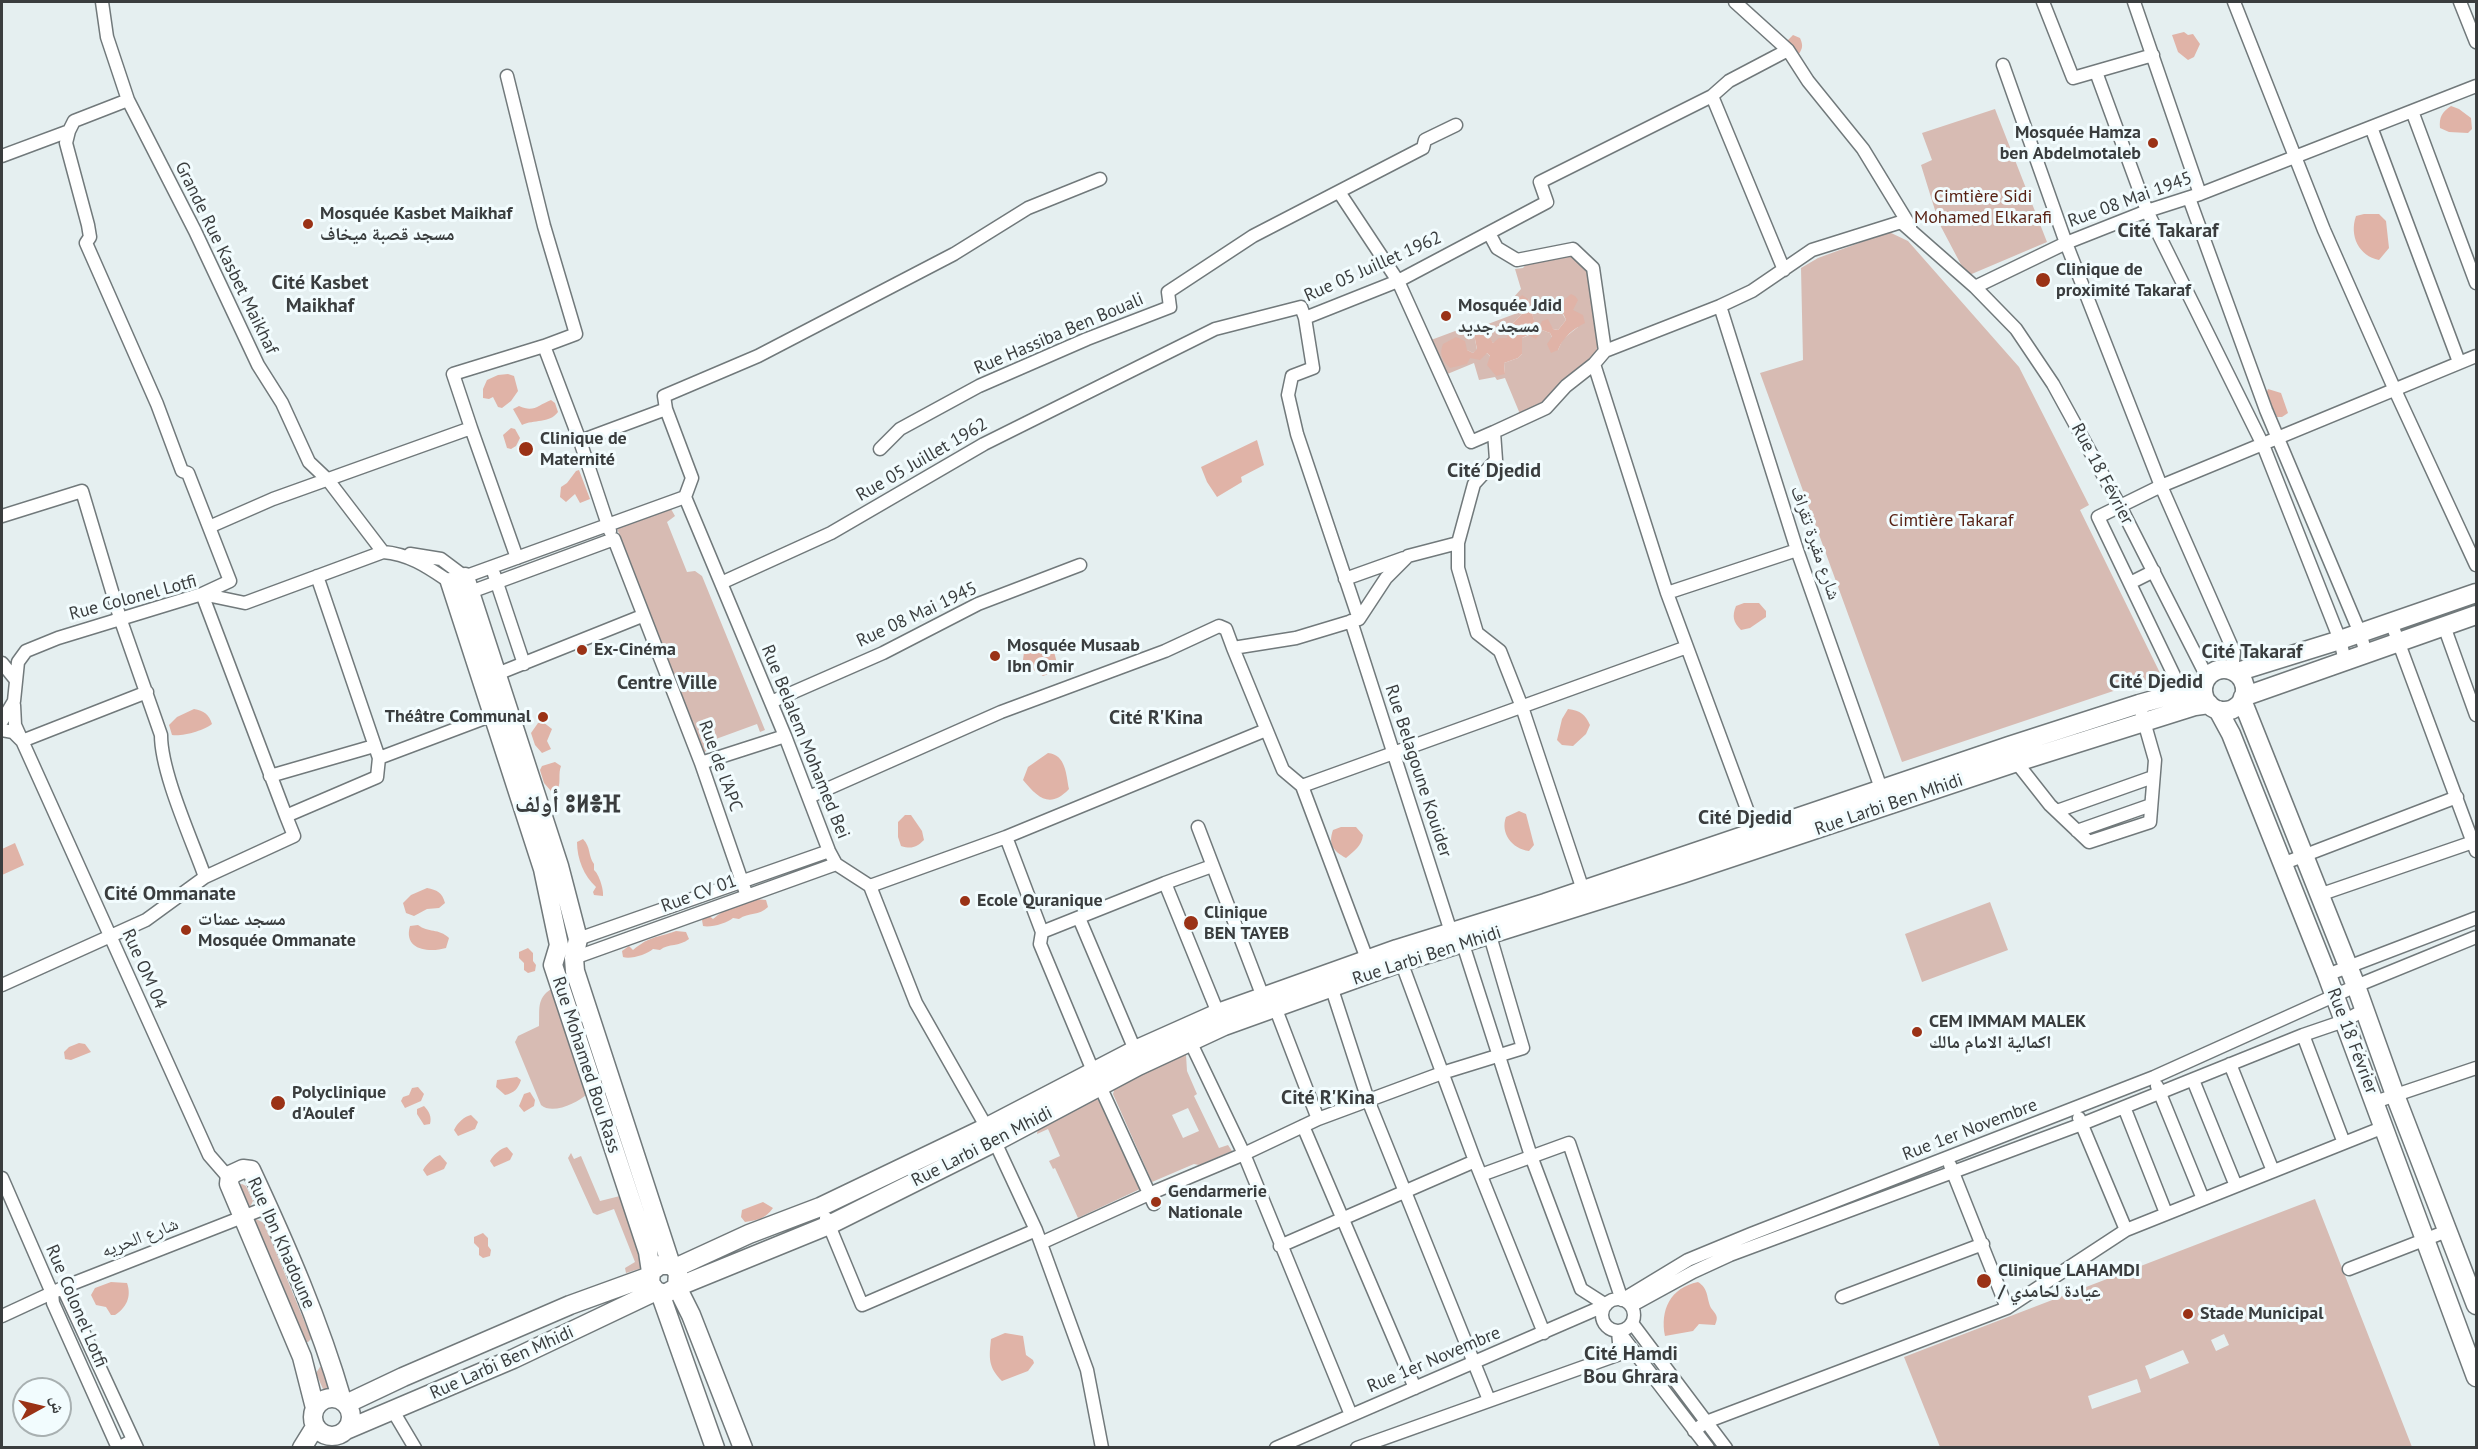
<!DOCTYPE html>
<html>
<head>
<meta charset="utf-8">
<style>
  body { margin:0 }
  #map { position:relative; width:2478px; height:1449px; overflow:hidden; background:#e5eff0; font-family:"PT Sans","Noto Naskh Arabic",sans-serif }
  canvas { display:block }
  .frame { position:absolute; inset:0; border:3px solid #3a3d3e; pointer-events:none }
  .north { position:absolute; left:12px; top:1377px; width:60px; height:60px; box-sizing:border-box; background:#f2fcfe; border:2px solid #a8b0b1; border-radius:50%; rotate:82deg; font-size:16px; font-weight:700; line-height:24px; text-align:center; color:#3a3d3e }
  .north::after { content:''; display:block; margin:auto; width:21px; height:27px; background:#9a3216; clip-path:polygon(50% 0,100% 100%,50% 72%,0 100%) }
</style>
</head>
<body>
<div id="map">
<canvas width="2478" height="1449"></canvas>
<div class="frame"></div>
<div class="north">ش</div>
</div>
<script>
const ctx = document.querySelector('canvas').getContext('2d');
ctx.lineJoin = 'round';
function paint(path, color) { ctx.fillStyle = color; ctx.fill(path, 'evenodd'); }
function trace(path, color, width, dash) { ctx.strokeStyle = color; ctx.lineWidth = width; ctx.lineCap = dash ? 'butt' : 'round'; ctx.setLineDash(dash || []); ctx.stroke(path); }
function drawText(font, color, halo, rows, align = 'center') {
  ctx.font = font + ' "PT Sans","Noto Naskh Arabic","Noto Sans Tifinagh",sans-serif'; ctx.lineWidth = 6; ctx.setLineDash([]); ctx.textBaseline = 'middle'; ctx.strokeStyle = halo; ctx.fillStyle = color; for (const [text, x, y, turn = 0] of rows) {
    ctx.save(); ctx.translate(x, y); ctx.rotate((+turn || 0) * Math.PI / 180); ctx.textAlign = isNaN(turn) ? turn : align; if (halo) ctx.strokeText(text, 0, 0); ctx.fillText(text, 0, 0); ctx.restore();
  }
}
paint(new Path2D(`
  M1995,109L2047,242L1967,276L1939,223L1921,165L1932,160L1922,133Z
  M1889,232L1908,241L2019,367L2089,505L2080,510L2161,675L1902,762L1760,373L1803,360L1801,268L1818,258Z
  M1573,254L1587,268L1599,340L1596,352L1539,407L1520,414L1505,378L1497,380L1495,377L1479,380L1474,363L1445,375L1431,340L1474,324L1480,327L1520,312L1514,297L1521,289L1515,269L1523,268L1527,263ZM1528,299L1536,328L1540,326L1558,330L1566,320L1562,313L1578,327L1563,339L1558,350L1550,333L1542,330L1522,338V354L1518,358L1504,363L1505,374L1487,353L1470,358L1467,350L1473,353L1477,350L1474,334L1489,338L1493,343L1507,339L1513,330L1511,325L1523,313Z
  M671,509L675,516L667,522L687,572L695,571L702,576L765,730L760,732L757,724L705,743L707,750L704,753L618,531L617,528Z
  M1990,902L2008,950L1922,982L1905,934Z
  M551,989L587,1094C578,1103 552,1115 541,1105L515,1042L518,1036L539,1026C540,1010 536,999 551,989Z
  M1178,1055H1186L1187,1071L1197,1094L1194,1096L1219,1148L1228,1145L1232,1151L1199,1165L1194,1164L1152,1182L1113,1094L1115,1087ZM1188,1108L1199,1131L1183,1138L1172,1115Z
  M1096,1098L1100,1102L1140,1189L1078,1218L1055,1168L1053,1169L1049,1161L1060,1156L1048,1129L1037,1134L1038,1127Z
  M571,1153L574,1159L581,1156L600,1201L620,1196L646,1259L642,1268L626,1273L625,1268L635,1262L614,1209L597,1215L593,1213L568,1158Z
  M242,1184L246,1186L253,1201L250,1207L248,1208L239,1185Z
  M2315,1199L2412,1447H1940L1904,1357ZM2224,1334L2229,1345L2216,1351L2211,1340ZM2183,1350L2189,1363L2150,1379L2145,1366ZM2137,1379L2141,1392L2092,1409L2088,1396Z
  M256,1219L264,1223L310,1335L311,1339L308,1342H303L254,1220Z
  M320,1367H323L330,1390L323,1389L316,1373Z`), '#d7bbb3');
paint(new Path2D(`
  M2184,32L2188,35L2193,34L2200,44L2194,57L2188,60L2178,52L2172,35Z
  M1793,35L1800,38C1804,47 1802,49 1797,57L1786,42Z
  M2451,106L2459,109L2471,118L2472,129L2468,133L2449,132L2440,128C2439,117 2442,112 2451,106Z
  M2364,214H2379L2386,221L2389,248L2379,260C2359,256 2349,236 2356,216Z
  M1571,294L1575,296L1578,300L1573,310L1583,315L1585,323C1572,330 1564,336 1558,350L1551,353L1547,344L1552,337L1550,333L1542,330L1536,339L1528,335L1522,338V354L1518,358L1504,363L1505,374L1496,376L1487,365L1490,356L1487,353L1480,360L1470,358L1467,364L1450,368C1442,360 1439,354 1443,344L1456,337L1465,341L1467,350L1473,353L1477,349L1474,334L1486,331L1493,343L1499,338H1507L1508,334L1512,330L1511,325L1523,313L1518,299L1522,295L1528,299L1536,327L1540,326L1542,321L1548,319L1553,329L1558,330L1566,320L1561,308L1564,300Z
  M508,374L514,376L518,391L511,401L502,408L498,407L493,397L489,399L483,398V389L487,380L498,375Z
  M2268,389L2281,393L2288,413L2282,417H2277L2274,410L2269,406L2270,403L2265,396Z
  M551,400L555,403L558,412C549,424 534,419 522,425L513,409L519,406C534,413 538,405 551,400Z
  M511,428L515,429L520,438L516,446L511,449L507,448L503,435Z
  M1257,440L1264,465L1241,477L1242,482L1217,497L1207,482L1201,467Z
  M579,470L590,499L580,503L575,494L566,502L560,497L561,487L567,483L576,471Z
  M1744,603H1759L1766,611V617L1750,628L1741,630C1733,622 1732,616 1736,606Z
  M1042,639L1052,644L1058,667L1053,672L1043,676L1029,667L1023,660L1024,652Z
  M194,709C204,711 209,714 212,724C205,730 182,737 172,735L169,725L177,717Z
  M1568,709C1581,711 1585,714 1590,725L1586,734L1573,746L1562,745L1557,740L1562,719Z
  M543,722L552,729L547,741L551,749L542,753L535,745L531,733L538,723Z
  M1048,753C1066,755 1066,774 1069,789C1050,809 1038,798 1023,780L1028,767Z
  M555,762L561,766C558,774 561,781 558,789L551,791L544,783L540,770L542,766Z
  M1519,811L1526,814L1534,845L1529,851C1512,849 1500,833 1506,817Z
  M905,815H911L922,831L924,840C916,848 911,849 901,846L898,837V822Z
  M1341,827H1356L1363,835C1362,846 1354,851 1346,858C1333,851 1328,844 1333,830Z
  M583,839C591,847 588,856 594,864V870C599,874 604,890 603,896L594,895L593,892L596,887C584,876 577,859 577,842Z
  M15,843L24,865L2,875V849Z
  M427,888C437,890 442,892 445,903L439,908L427,909L414,916L406,913L403,903L411,895Z
  M755,899L766,900L768,907C759,916 749,912 739,919L733,918C728,923 710,928 703,926L702,920L708,915L713,919C726,907 740,905 755,899Z
  M418,925C428,933 439,928 449,938L446,948C429,953 403,950 410,926Z
  M676,931L686,932L689,939C679,947 669,943 660,950L653,949C648,954 630,960 623,957L622,951L629,946L633,950C650,936 656,938 676,931Z
  M528,948L533,953V961L536,965L535,971L528,973L524,970V963L519,958V952Z
  M79,1043L85,1044L91,1052L71,1060L65,1059L64,1052L69,1047Z
  M517,1077L521,1080C518,1089 514,1093 505,1095L496,1087L497,1080Z
  M418,1087L424,1094L421,1101L405,1108L401,1101L403,1097L409,1095L412,1088Z
  M530,1092L535,1100L534,1106L524,1112L519,1106L524,1094Z
  M424,1106C429,1111 432,1117 430,1124L424,1125L417,1114V1109Z
  M471,1115L478,1122L475,1129L458,1136L454,1130C457,1123 465,1116 471,1115Z
  M507,1147L513,1154L510,1160L494,1167L490,1161C493,1155 501,1148 507,1147Z
  M440,1155L447,1163L444,1169L427,1176L423,1170C426,1164 434,1157 440,1155Z
  M763,1202L773,1208C765,1219 758,1220 745,1222L741,1217L742,1210Z
  M483,1233L488,1238V1246L491,1250L490,1256L483,1258L479,1255V1248L474,1243V1237Z
  M111,1282L127,1283C132,1297 126,1308 115,1315H111L106,1307L96,1305L91,1295L95,1288Z
  M1698,1282C1709,1289 1706,1297 1711,1308C1716,1315 1719,1316 1715,1325L1699,1324L1693,1331L1665,1336C1660,1310 1670,1288 1698,1282Z
  M1005,1333L1023,1336L1026,1355L1033,1360L1034,1363L1028,1371L1002,1381C988,1367 989,1358 991,1339Z`), '#e0b3a7');
const street = new Path2D(`
  M102,2L107,37L128,100L195,231L258,365L282,403L309,462L328,480L383,552
  M1735,2L1788,50L1808,81L1863,149L1910,226
  M2043,2L2073,78L2153,55
  M2134,2L2200,194
  M2234,2L2324,230L2394,388L2476,565
  M2460,2L2476,42
  M2003,65L2066,243L2161,486L2234,652L2232,671
  M2096,72L2147,211L2263,445L2340,640L2345,661
  M507,76L544,226L576,334L544,346L580,441L610,531
  M1712,96L1784,270
  M2412,111L2476,283
  M2371,127L2459,362
  M69,131L66,143L88,225L90,237L86,243L157,404L182,471L188,473L230,581L202,594L286,816
  M2,156L69,131L74,121L128,100
  M1339,192L1398,281L1471,442L1494,432
  M2189,198L2266,410L2360,633L2366,653
  M1489,233L1497,248L1517,260L1573,249L1593,268L1605,351
  M1975,287L2066,243L2147,211L2200,194L2476,86
  M1720,306L1797,550L1883,794
  M1305,318L1313,368L1292,376L1288,395L1297,434L1359,619
  M1594,364L1667,593L1758,839
  M666,409L664,396L758,356L954,254L1028,208L1100,179
  M471,428L517,558
  M580,441L666,409L692,478L685,497
  M880,449L900,429L979,386L1087,339L1170,307L1168,292L1253,236L1423,148L1425,140L1456,125
  M685,497L785,736L829,851L836,864L870,886L916,1003L995,1142L1036,1230L1087,1370L1102,1448
  M2,516L82,491L120,618L161,735C161,773 192,840 205,877
  M209,527L273,499L471,428L453,374L544,346
  M410,554L441,559L465,577
  M494,574L524,664
  M317,576L379,758
  M1345,579L1404,558
  M721,583L831,533L984,444L1215,329L1301,307L1305,318L1398,281L1547,202L1540,182L1712,96L1729,81L1788,50
  M2130,583L2154,571
  M1667,593L1797,550
  M465,594L614,539L701,763L747,896
  M1351,621L1451,932
  M2391,622L2476,851
  M2444,626L2476,715
  M1233,648L1283,770L1302,786L1367,959
  M2,663L15,679
  M497,674L642,616
  M2182,692L2098,517L2161,486L2476,356
  M771,702L883,653L978,604L1080,565
  M14,705L15,725L209,1155L229,1178
  M2,721L14,701L18,662L26,651L58,638L202,594L245,603L383,552C410,554 429,568 450,582L685,497
  M2,730L13,732L22,741L147,692
  M2013,758L2050,805L2089,842L2150,822L2155,760L2139,704
  M701,763L785,736
  M270,776L374,746
  M1302,786L1687,647
  M809,797L1001,712L1165,651L1219,626L1226,629L1233,648L1296,638L1359,619L1386,578L1408,556L1458,543
  M2057,811L2153,777
  M1198,827L1263,997
  M2077,831L2151,805
  M1006,837L1266,730
  M2282,864L2457,797
  M1165,883L1212,866
  M870,886L1006,837L1042,932L1040,944L1093,1071L1154,1204
  M2319,895L2473,842
  M1585,896L1522,707L1500,651L1477,633L1458,568V543L1474,484L1496,460L1494,432L1546,408L1566,386L1594,364L1605,351L1720,306L1752,291L1812,250L1901,222L1975,287L2016,329L2053,384L2120,506L2207,677
  M1079,918L1135,1050
  M1042,932L1165,883L1220,1018
  M1461,938L1531,1156L1581,1289L1606,1305
  M578,939L829,851
  M1399,956L1475,1161L1544,1333
  M574,958L836,864
  M2327,975L2476,918
  M1329,980L1368,1100L1489,1400
  M2,985L146,920L205,877L294,836L286,816L377,777L379,758L493,715
  M1275,1007L1318,1119
  M2303,1035L2344,1143
  M1188,1037L1244,1154L1318,1119L1442,1073L1523,1048L1488,929
  M2230,1064L2273,1171
  M2193,1080L2236,1186
  M2157,1086L2203,1199
  M2375,1102L2476,1068
  M2124,1107L2166,1213
  M2079,1118L2126,1230
  M1303,1126L1415,1388
  M1950,1165L2007,1308
  M1481,1175L1569,1143L1622,1300L1688,1260L1751,1234L2154,1077L2356,986L2476,937
  M2,1178L52,1293L53,1303L118,1448L133,1440
  M826,1218L862,1305L1036,1230
  M1041,1243L1149,1194L1244,1154L1351,1415
  M1280,1246L1475,1161
  M2349,1269L2447,1231
  M63,1288L137,1448
  M1842,1297L1983,1244
  M1602 1315a16 16 0 1 1 32 0a16 16 0 1 1-32 0Z
  M1631,1306L1693,1272L1730,1255L2082,1124L2303,1035L2344,1021L2364,1010
  M2,1316L69,1285L268,1207
  M1632,1323L1726,1448
  M1619,1332L1708,1448
  M393,1411L415,1448
  M1694,1431L1706,1422L2007,1308L2126,1230L2384,1127
  M1276,1448L1606,1305
  M1357,1448L1620,1354L1618,1331`);
const secondary = new Path2D(`
  M465,577L559,866L578,939L574,958L575,971L671,1265
  M450,582L543,869L559,945L553,965L648,1252L651,1272L650,1283L656,1291L665,1294L677,1287L678,1272L671,1265H660L651,1272
  M2203 690a21 21 0 1 1 42 0a21 21 0 1 1-42 0Z
  M2237,672L2340,640L2476,593
  M2243,697L2476,615
  M2242,700L2356,986L2395,1095L2476,1305
  M2218,710L2231,734L2327,975L2476,1377
  M675,1268L749,1234L820,1207L987,1127L1135,1050L1218,1013L1397,949L1545,903L2009,746L2139,704L2203,686
  M660,1293L715,1448
  M313 1417a19 19 0 1 1 38 0a19 19 0 1 1-38 0Z
  M346,1404L403,1377L570,1305L650,1276
  M315,1408L302,1357L229,1184L230,1175L243,1169L251,1170C286,1245 319,1321 342,1400
  M346,1430L513,1359L656,1291
  M302,1448L315,1427
  M743,1448L691,1315L677,1287L829,1225L995,1142L1138,1066L1224,1026L1402,962L1682,874L2014,763L2195,706L2209,704`);
trace(street, '#71797b', 15);
trace(secondary, '#71797b', 21);
trace(street, '#fff', 12);
trace(secondary, '#fff', 18);
for (const [x, y, r, color] of [
  [2153,143,6,"#9a3216"],
  [308,224,6,"#9a3216"],
  [2043,280,8,"#9a3216"],
  [1446,316,6,"#9a3216"],
  [526,449,8,"#9a3216"],
  [582,650,6,"#9a3216"],
  [995,656,6,"#9a3216"],
  [543,717,6,"#9a3216"],
  [965,901,6,"#9a3216"],
  [1191,923,8,"#9a3216"],
  [186,930,6,"#9a3216"],
  [1917,1032,6,"#9a3216"],
  [278,1103,8,"#9a3216"],
  [1156,1202,6,"#9a3216"],
  [1984,1281,8,"#9a3216"],
  [2188,1314,6,"#9a3216"]
]) { const dot = new Path2D(); dot.arc(x, y, r, 0, 2 * Math.PI); ctx.fillStyle = color; ctx.fill(dot); trace(dot, '#f2fcfe', 2); }
drawText('bold 18px', '#3a3d3e', '#f2fcfe', [
  ["Mosquée Hamza",2141,133,"right"],
  ["ben Abdelmotaleb",2141,154,"right"],
  ["Mosquée Kasbet Maikhaf",320,214],
  ["مسجد قصبة ميخاف",320,235],
  ["Clinique de",2056,270],
  ["proximité Takaraf",2056,291],
  ["Mosquée Jdid",1458,306],
  ["مسجد جديد",1458,327],
  ["Clinique de",540,439],
  ["Maternité",540,460],
  ["Mosquée Musaab",1007,646],
  ["Ibn Omir",1007,667],
  ["Ex-Cinéma",594,650],
  ["Théâtre Communal",531,717,"right"],
  ["Ecole Quranique",977,901],
  ["Clinique",1204,913],
  ["BEN TAYEB",1204,934],
  ["مسجد عمنات",198,920],
  ["Mosquée Ommanate",198,941],
  ["CEM IMMAM MALEK",1929,1022],
  ["اكمالية الامام مالك",1929,1043],
  ["Polyclinique",292,1093],
  ["d'Aoulef",292,1114],
  ["Gendarmerie",1168,1192],
  ["Nationale",1168,1213],
  ["Clinique LAHAMDI",1998,1271],
  ["/ عيادة لحامدي",1998,1292],
  ["Stade Municipal",2200,1314]
], 'left');
drawText('18px', '#561f11', '#f2fcfe', [
  ["Cimtière Sidi",1983,197],
  ["Mohamed Elkarafi",1983,218],
  ["Cimtière Takaraf",1951,521]
]);
drawText('18px', '#3a3d3e', '#f2fcfe', [
  ["Rue 08 Mai 1945",2130,200,-20],
  ["Grande Rue Kasbet Maikhaf",226,258,64],
  ["Rue 05 Juillet 1962",1373,267,-24],
  ["Rue Hassiba Ben Bouali",1059,334,-23],
  ["Rue 05 Juillet 1962",922,460,-30],
  ["Rue 18 Février",2102,474,62],
  ["شارع مقبرة تقراف",1815,543,71],
  ["Rue Colonel Lotfi",133,598,-15],
  ["Rue 08 Mai 1945",917,615,-25],
  ["Rue Belalem Mohamed Bei",805,742,68],
  ["Rue de l'APC",720,766,70],
  ["Rue Belagoune Kouider",1418,771,72],
  ["Rue Larbi Ben Mhidi",1889,805,-19],
  ["Rue CV 01",699,894,-20],
  ["Rue Larbi Ben Mhidi",1427,956,-18],
  ["Rue OM 04",144,969,66],
  ["Rue 18 Février",2352,1041,69],
  ["Rue Mohamed Bou Rass",586,1065,72],
  ["Rue 1er Novembre",1970,1130,-21],
  ["Rue Larbi Ben Mhidi",982,1147,-27],
  ["شارع الحريه",140,1238,-21],
  ["Rue Ibn Khadoune",281,1243,66],
  ["Rue Colonel Lotfi",76,1306,67],
  ["Rue 1er Novembre",1434,1360,-23],
  ["Rue Larbi Ben Mhidi",502,1363,-24]
]);
drawText('bold 20px', '#3a3d3e', '#f2fcfe', [
  ["Cité Takaraf",2168,231],
  ["Cité Kasbet",320,283],
  ["Maikhaf",320,306],
  ["Cité Djedid",1494,471],
  ["Cité Takaraf",2252,652],
  ["Cité Djedid",2156,682],
  ["Centre Ville",667,683],
  ["Cité R'Kina",1156,718],
  ["Cité Djedid",1745,818],
  ["Cité Ommanate",170,894],
  ["Cité R'Kina",1328,1098],
  ["Cité Hamdi",1631,1354],
  ["Bou Ghrara",1631,1377]
]);
drawText('bold 24px', '#3a3d3e', '#f2fcfe', [
  ["أولف ⵓⵍⴻⴼ",568,805]
]);
</script>
</body>
</html>
